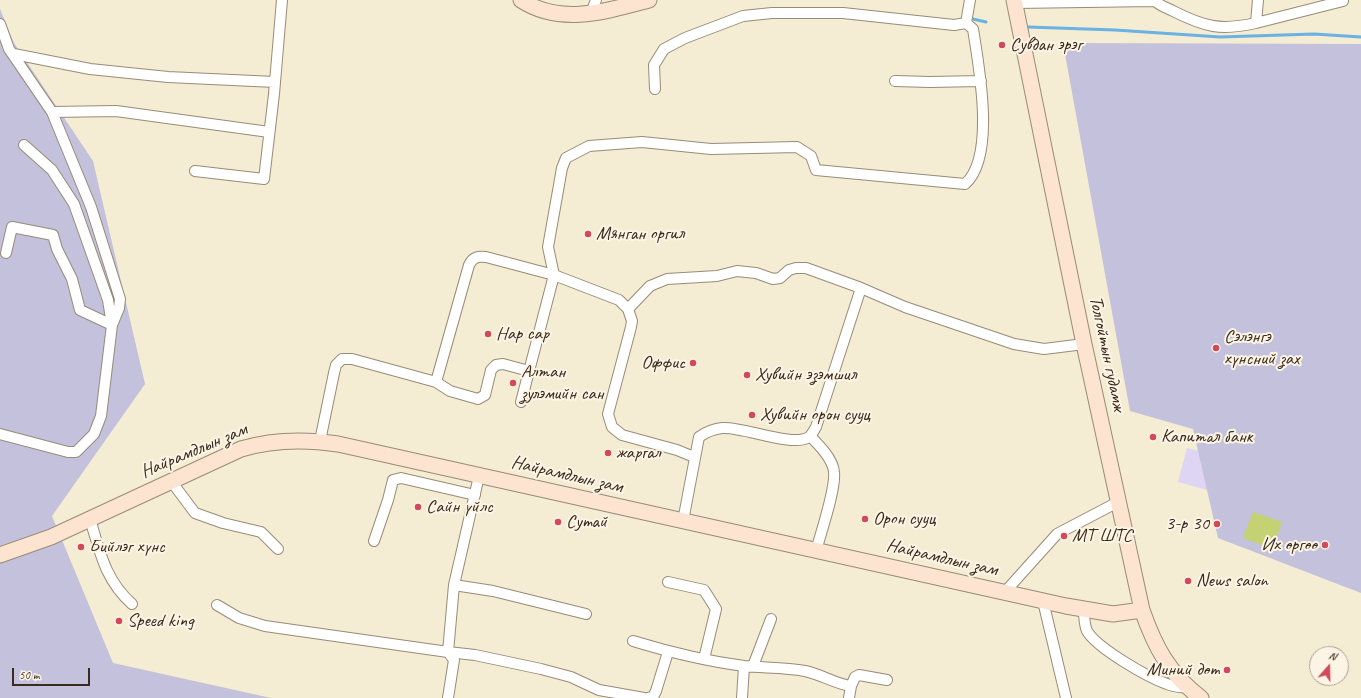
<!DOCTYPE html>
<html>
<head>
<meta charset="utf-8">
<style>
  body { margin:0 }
  #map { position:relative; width:1361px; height:698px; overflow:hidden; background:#f4ecd3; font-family:Caveat,sans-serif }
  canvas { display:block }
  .north { position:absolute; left:1309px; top:646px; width:40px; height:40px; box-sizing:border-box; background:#fcf5e5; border:1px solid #afa495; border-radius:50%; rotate:20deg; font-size:11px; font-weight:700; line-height:16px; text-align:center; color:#3b2a1e }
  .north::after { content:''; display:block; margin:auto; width:14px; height:18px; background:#d1495b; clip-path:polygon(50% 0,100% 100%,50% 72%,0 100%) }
  .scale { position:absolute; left:12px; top:668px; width:78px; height:18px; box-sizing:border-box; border:2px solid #3b2a1e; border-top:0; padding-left:5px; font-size:12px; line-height:14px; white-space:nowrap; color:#3b2a1e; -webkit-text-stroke:3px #fcf5e5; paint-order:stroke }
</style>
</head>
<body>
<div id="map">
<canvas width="1361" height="698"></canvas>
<div class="north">N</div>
<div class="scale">50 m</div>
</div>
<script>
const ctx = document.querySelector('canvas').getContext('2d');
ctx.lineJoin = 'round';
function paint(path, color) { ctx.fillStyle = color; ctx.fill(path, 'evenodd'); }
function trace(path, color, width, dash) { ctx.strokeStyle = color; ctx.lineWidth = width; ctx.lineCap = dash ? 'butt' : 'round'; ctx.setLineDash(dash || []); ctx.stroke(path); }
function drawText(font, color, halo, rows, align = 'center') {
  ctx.font = font + ' Caveat,sans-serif'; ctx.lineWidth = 4; ctx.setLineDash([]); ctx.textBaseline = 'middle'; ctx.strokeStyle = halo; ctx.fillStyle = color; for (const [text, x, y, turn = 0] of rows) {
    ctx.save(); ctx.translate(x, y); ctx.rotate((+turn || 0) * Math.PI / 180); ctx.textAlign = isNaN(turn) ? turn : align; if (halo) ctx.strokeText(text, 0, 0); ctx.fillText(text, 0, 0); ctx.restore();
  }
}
paint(new Path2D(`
  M1187,448L1266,467L1256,503L1178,482Z`), '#ded5f5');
paint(new Path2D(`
  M0,9L14,43L93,161L145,384L52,516L113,663L271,698H0Z
  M1063,43L1361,44V593L1218,538L1193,429L1130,411Z`), '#c3c1db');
paint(new Path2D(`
  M1253,512L1282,522L1273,549L1243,538Z`), '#c4d274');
trace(new Path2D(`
  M973,19L986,22
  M1028,27L1115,30L1220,37L1314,34L1361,37`), '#69b2e1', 3);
const minor = new Path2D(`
  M1154,0C1158,5 1167,8 1173,11C1205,27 1220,31 1256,23L1258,0
  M1015,3L1154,1
  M591,13L596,0
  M1256,23L1343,1
  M0,24L9,49L52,112L91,207L120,299L119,308L112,325L101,416L94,434L76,452H68L0,434
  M14,54L90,69L168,77L275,82
  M895,81L930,82L981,81
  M655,89L654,65L664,49L685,38L743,16L772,13H843L954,25L966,23
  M52,112L116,111L269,132
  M195,171L264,179L274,94L282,0
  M6,253L12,227L53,235L57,249L72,279L80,310L112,325L108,300L74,204L52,170L24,145
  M628,309L650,286L667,279L717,276L737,271L756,273L773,279L780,278L789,270L796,268H806L861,288L905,307L1014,344L1044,349L1084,344
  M436,382L469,265C473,257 478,256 486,257L554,275L619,300L628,309L632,321L631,327L608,414L612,427L622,435L677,450L694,457
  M521,402L554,275L548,247L562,168L566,158L589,146L642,142L711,149L797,147L811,156L816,170L965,184C996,157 979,67 973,29L966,23L970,0
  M810,436C819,445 833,459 834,472C836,489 821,532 816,551
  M320,441L334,373L336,365L342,359H352L436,382L450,391L478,399L485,395L491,370L496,365L503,364L529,371
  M171,481L195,513L223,523L261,532L278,549
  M90,519C100,552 105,580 132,604
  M683,521L699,437C706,432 713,429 722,428C743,426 792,448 809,437C812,435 814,430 816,427L861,288
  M374,541L388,500L393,480L401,478L475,495
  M668,582L704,590L716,609L704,659
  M454,585L493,591L586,614
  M1004,593L1057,534L1118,502
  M1043,601L1066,698
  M217,605L239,618L265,626L448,652L454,585L479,476
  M1084,609C1084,617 1084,624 1087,631C1097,648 1147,677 1167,684C1173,687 1181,687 1188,688
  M633,641C669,652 706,661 744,666C764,668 785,667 805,671C821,674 835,684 851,686L849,698
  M448,652L475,655L541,669L571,677L599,690L644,698
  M448,652L454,660L448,698
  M753,666L771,619
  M851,686L855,677L859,675L887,680
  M648,698L653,697L656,691L668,652
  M742,698L744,666`);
const secondary = new Path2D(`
  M521,0C561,26 607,11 649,0
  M1014,0L1084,344L1142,610C1155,647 1169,674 1201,698
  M0,555L51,537L241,449C274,439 305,439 338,444L1066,606L1113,614L1142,610`);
trace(minor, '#988b78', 12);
trace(secondary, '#988b78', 17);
trace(minor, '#fff', 10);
trace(secondary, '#fde4d1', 15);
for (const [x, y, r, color] of [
  [1002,45,4,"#d1495b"],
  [588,234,4,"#d1495b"],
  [488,334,4,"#d1495b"],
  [1216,348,4,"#d1495b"],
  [693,363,4,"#d1495b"],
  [747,375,4,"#d1495b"],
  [513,383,4,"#d1495b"],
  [752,415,4,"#d1495b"],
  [1153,437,4,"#d1495b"],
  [608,453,4,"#d1495b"],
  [418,507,4,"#d1495b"],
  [865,519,4,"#d1495b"],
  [558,522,4,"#d1495b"],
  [1217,524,4,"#d1495b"],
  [1064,536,4,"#d1495b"],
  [1325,545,4,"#d1495b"],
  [81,547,4,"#d1495b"],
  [1188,581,4,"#d1495b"],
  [119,621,4,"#d1495b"],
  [1227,670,4,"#d1495b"]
]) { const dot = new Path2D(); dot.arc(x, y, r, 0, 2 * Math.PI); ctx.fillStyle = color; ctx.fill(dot); trace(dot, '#fcf5e5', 1.5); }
drawText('19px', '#3b2a1e', '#fcf5e5', [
  ["Сувдан эрэг",1010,45],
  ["Мянган оргил",596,234],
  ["Нар сар",496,334],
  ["Сэлэнгэ",1224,337],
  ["хүнсний зах",1224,359],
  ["Оффис",685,363,"right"],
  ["Алтан",521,372],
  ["зулэмийн сан",521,394],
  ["Хувийн эзэмшил",755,375],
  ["Хувийн орон сууц",760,415],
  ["Капитал банк",1161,437],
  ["жаргал",616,453],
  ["Сайн үйлс",426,507],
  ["Орон сууц",873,519],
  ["Сутай",566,522],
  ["3-р 30",1209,524,"right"],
  ["МТ ШТС",1072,536],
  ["Их өргөө",1317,545,"right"],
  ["Бийлэг хүнс",89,547],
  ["News salon",1196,581],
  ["Speed king",127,621],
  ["Миний дөт",1219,670,"right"]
], 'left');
drawText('19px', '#3b2a1e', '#fcf5e5', [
  ["Толгойтын гудамж",1107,354,78],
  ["Найрамдлын зам",194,451,-23],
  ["Найрамдлын зам",567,475,13],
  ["Найрамдлын зам",942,558,13]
]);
</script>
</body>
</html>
